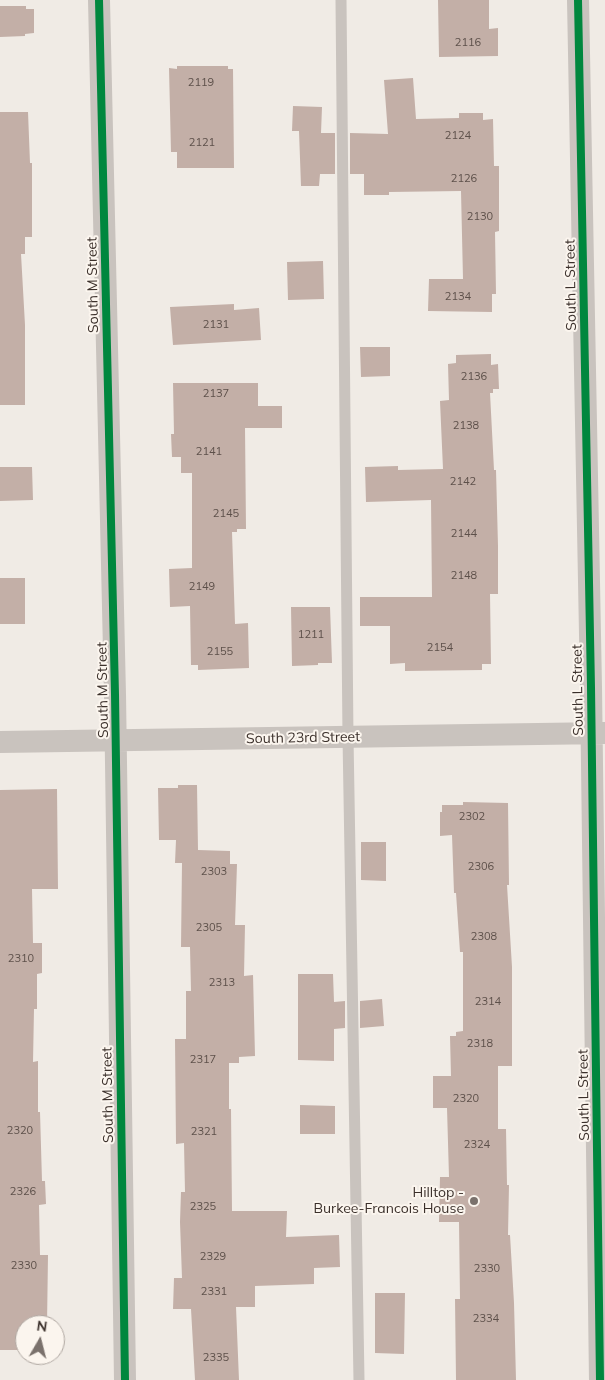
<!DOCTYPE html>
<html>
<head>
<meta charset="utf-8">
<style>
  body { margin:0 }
  #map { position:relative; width:605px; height:1380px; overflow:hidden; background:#f0ebe5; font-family:Mulish,sans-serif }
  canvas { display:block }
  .north { position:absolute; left:15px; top:1315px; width:50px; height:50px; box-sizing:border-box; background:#fbf5ee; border:1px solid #aea6a0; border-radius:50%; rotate:8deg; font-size:14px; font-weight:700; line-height:20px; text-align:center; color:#3b302b }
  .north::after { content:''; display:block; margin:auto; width:18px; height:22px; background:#7a716c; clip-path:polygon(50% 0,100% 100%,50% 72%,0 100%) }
</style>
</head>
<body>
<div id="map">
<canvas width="605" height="1380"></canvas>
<div class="north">N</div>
</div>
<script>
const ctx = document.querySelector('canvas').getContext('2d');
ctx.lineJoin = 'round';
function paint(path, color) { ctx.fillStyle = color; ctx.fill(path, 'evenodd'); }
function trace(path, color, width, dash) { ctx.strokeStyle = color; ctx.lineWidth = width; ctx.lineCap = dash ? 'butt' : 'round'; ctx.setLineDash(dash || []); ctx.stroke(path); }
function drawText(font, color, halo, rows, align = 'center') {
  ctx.font = font + ' Mulish,sans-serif'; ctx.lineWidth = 4; ctx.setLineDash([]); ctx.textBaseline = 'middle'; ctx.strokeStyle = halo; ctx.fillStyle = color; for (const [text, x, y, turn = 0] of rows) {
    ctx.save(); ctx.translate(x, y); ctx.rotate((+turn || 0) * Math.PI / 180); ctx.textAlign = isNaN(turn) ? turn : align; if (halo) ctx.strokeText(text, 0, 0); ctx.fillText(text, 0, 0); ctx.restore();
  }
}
paint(new Path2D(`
  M438,0H489V29L498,28V56L439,57Z
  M0,6H26V9H34V33L25,34V36L0,37Z
  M177,66H228V69H233L234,168H177V152H171L169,68L177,69Z
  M413,78L416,119L459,118V113H483V120L493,119L494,166H499V231L495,232L496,294H492V312L428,311L429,279H463L461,191L389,192V195H364V174H350V133L388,134L384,80Z
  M293,106L322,107L321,133H335V174H320L319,186H301L299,131H292Z
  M0,112H28L30,163H32V237H25V254H21L25,325V405H0Z
  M323,261L324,299L288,300L287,262Z
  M234,304V310L259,308L261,340L173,345L170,307Z
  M360,347H390V376L361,377Z
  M491,354V365L498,364L499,389H493V393H490L494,470H496L498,546V594H490L491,664H482V670L405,671V663L390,664V626H360V597H432L431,500L366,502L365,467L398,466V470L443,469L440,401L449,400L448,364L456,363V355Z
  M173,383H258V406H282V428H245L246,529H237V532H232L235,624L248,623L249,668L198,670V665H191L190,606L170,607L169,569L192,568V473H181V457H172L171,434H174Z
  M0,467H32L33,500L0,501Z
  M0,578H25V624H0Z
  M291,607H330L332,663H318V665L292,666Z
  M178,785H197L198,850L230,851V864H237L235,925H245L244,976L253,975L255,1056L239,1057V1063H229V1109H231L232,1211H287L286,1237L339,1235L340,1267L314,1268V1284L255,1286V1307H236L239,1380H195L191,1309H173L174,1278H182L180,1222L181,1192H185L184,1143L176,1144L175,1039H186V991H191L190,947H181L182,863H175L176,840H159L158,788H178Z
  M57,789L58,889H32L33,943H42V973L37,974V1009H34L33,1062L38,1061V1112H40L42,1181H45L46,1204L39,1205L40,1255H48L47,1325H25V1350H0V790Z
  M463,802L508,803L509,885H507L512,967V1066H498V1129H506L507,1185H509L508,1235H510L514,1303L516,1380H456L455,1299H460L459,1222H439L440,1177H449L447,1108H433V1076H451L450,1036H456V1032L463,1031V952H460L456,893H454L452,835L440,836V812H442V805H463Z
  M361,842H386V881L361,880Z
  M298,974H333L334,1002L345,1001V1028L334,1029V1061L298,1060Z
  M382,999L384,1026L360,1028V1001Z
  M300,1105L335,1106V1134H300Z
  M375,1293H405L404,1354L375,1353Z`), '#c3afa7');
trace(new Path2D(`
  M341,0L348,737L359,1380`), '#c9c3be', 11);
trace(new Path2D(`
  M99,0L115,694L125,1380
  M578,0L591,687L600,1380
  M0,742L605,733`), '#c9c3be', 22);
trace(new Path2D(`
  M99,0L115,694L125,1380
  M578,0L591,687L600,1380`), '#00873e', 8);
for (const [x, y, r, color] of [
  [474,1201,5,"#7a716c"]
]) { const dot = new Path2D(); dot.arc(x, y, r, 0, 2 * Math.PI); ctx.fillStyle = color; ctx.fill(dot); trace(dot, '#fbf5ee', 2); }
drawText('11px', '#5d504a', null, [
  ["2116",468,43],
  ["2119",201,83],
  ["2124",458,136],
  ["2121",202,143],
  ["2126",464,179],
  ["2130",480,217],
  ["2134",458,297],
  ["2131",216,325],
  ["2136",474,377],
  ["2137",216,394],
  ["2138",466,426],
  ["2141",209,452],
  ["2142",463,482],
  ["2145",226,514],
  ["2144",464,534],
  ["2148",464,576],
  ["2149",202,587],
  ["1211",311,635],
  ["2154",440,648],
  ["2155",220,652],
  ["2302",472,817],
  ["2306",481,867],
  ["2303",214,872],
  ["2305",209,928],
  ["2308",484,937],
  ["2310",21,959],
  ["2313",222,983],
  ["2314",488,1002],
  ["2318",480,1044],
  ["2317",203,1060],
  ["2320",466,1099],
  ["2320",20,1131],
  ["2321",204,1132],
  ["2324",477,1145],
  ["2326",23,1192],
  ["2325",203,1207],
  ["2329",213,1257],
  ["2330",24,1266],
  ["2330",487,1269],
  ["2331",214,1292],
  ["2334",486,1319],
  ["2335",216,1358]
]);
drawText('14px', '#3b302b', '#fbf5ee', [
  ["South M Street",93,285,-91],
  ["South L Street",571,285,-91],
  ["South M Street",103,690,-91],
  ["South L Street",578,690,-91],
  ["South 23rd Street",303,738,-1],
  ["South M Street",108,1095,-91],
  ["South L Street",584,1095,-91]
]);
drawText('14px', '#3b302b', '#fbf5ee', [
  ["Hilltop -",464,1193],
  ["Burkee-Francois House",464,1209]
], 'right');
</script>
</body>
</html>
